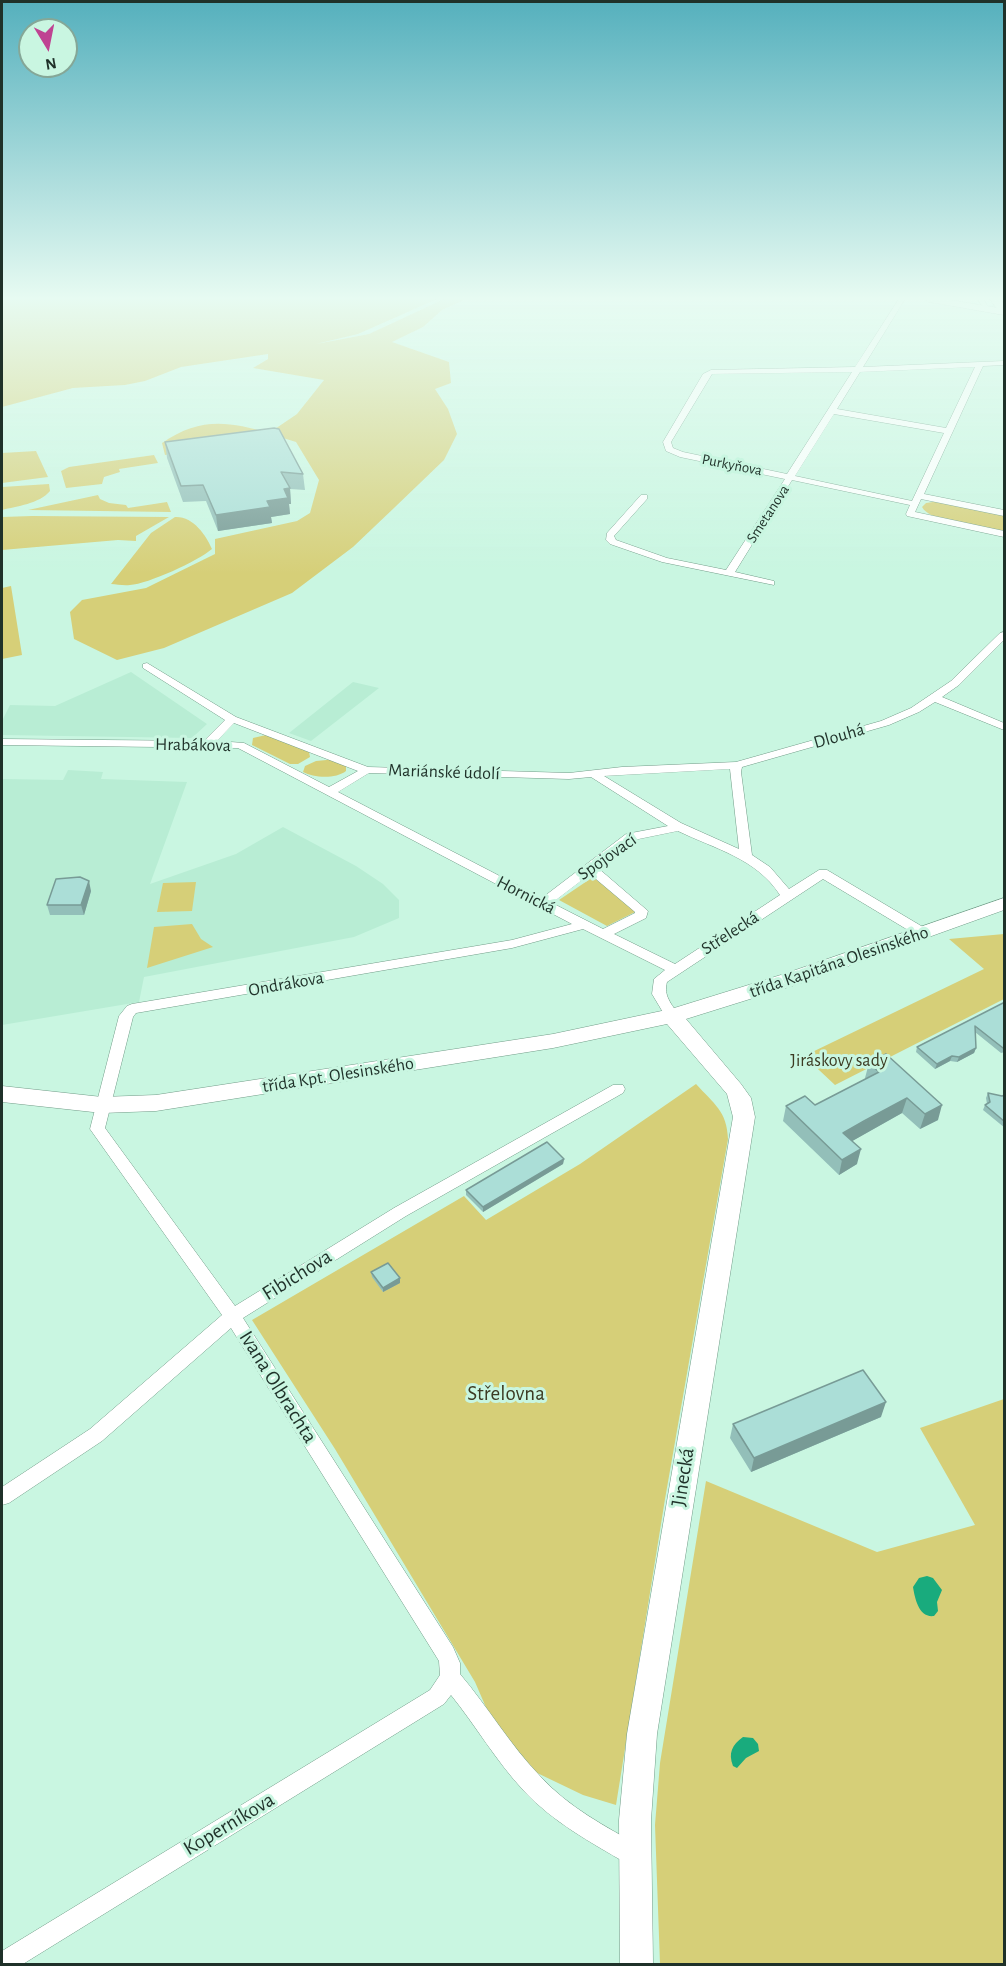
<!DOCTYPE html>
<html>
<head>
<meta charset="utf-8">
<style>
  body { margin:0 }
  #map { position:relative; width:1006px; height:1966px; overflow:hidden; background:#c9f6e1; font-family:"Alegreya Sans",sans-serif }
  canvas { display:block }
  .frame { position:absolute; inset:0; border:3px solid #1f3129; pointer-events:none }
  .north { position:absolute; left:18px; top:18px; width:60px; height:60px; box-sizing:border-box; background:#c9f6e1; border:2px solid #85a797; border-radius:50%; rotate:170deg; font-size:16px; font-weight:700; line-height:24px; text-align:center; color:#1f3129 }
  .north::after { content:''; display:block; margin:auto; width:21px; height:27px; background:#bf4392; clip-path:polygon(50% 0,100% 100%,50% 72%,0 100%) }
</style>
</head>
<body>
<div id="map">
<canvas width="1006" height="1966"></canvas>
<div class="frame"></div>
<div class="north">N</div>
</div>
<script>
const ctx = document.querySelector('canvas').getContext('2d');
ctx.lineJoin = 'round';
function paint(path, color) { ctx.fillStyle = color; ctx.fill(path, 'evenodd'); }
function trace(path, color, width, dash) { ctx.strokeStyle = color; ctx.lineWidth = width; ctx.lineCap = dash ? 'butt' : 'round'; ctx.setLineDash(dash || []); ctx.stroke(path); }
function drawText(font, color, halo, rows, align = 'center') {
  ctx.font = font + ' "Alegreya Sans",sans-serif'; ctx.lineWidth = 6; ctx.setLineDash([]); ctx.textBaseline = 'middle'; ctx.strokeStyle = halo; ctx.fillStyle = color; for (const [text, x, y, turn = 0] of rows) {
    ctx.save(); ctx.translate(x, y); ctx.rotate((+turn || 0) * Math.PI / 180); ctx.textAlign = isNaN(turn) ? turn : align; if (halo) ctx.strokeText(text, 0, 0); ctx.fillText(text, 0, 0); ctx.restore();
  }
}
paint(new Path2D(`
  M131,672L207,724L192,738L2,735V721L10,705L55,706Z
  M353,682L379,688L311,741L289,733Z
  M68,770L103,772L101,779L187,782L150,884L236,854L283,827L356,866L383,884L399,900V918L354,937L144,977L139,1002L2,1025V779L63,780Z`), '#b8edd4');
paint(new Path2D(`
  M2,299H437L358,334L316,344L369,334L444,299H466L442,310L423,327L392,342L449,362L451,383L435,389L448,409L457,434L444,460L394,508L353,547L292,593L164,648L117,660L74,639L70,612L82,600L146,588L215,554V539L297,521L310,513L319,480L296,442L283,438L165,455L162,443C199,417 228,421 269,433L297,414L324,380L253,368L268,359V354L181,367L145,381L125,385L73,388L2,407Z
  M36,451L48,477L2,483V453Z
  M154,455L158,463L119,469L120,472L104,477L102,484L66,488L61,471L69,467Z
  M49,484L50,491C39,504 17,506 2,510V487Z
  M98,495L100,499L109,503L126,505L128,508L167,502L171,512L28,510Z
  M940,501L1004,513V533C987,529 929,522 922,507L926,503Z
  M32,516L169,517L136,536V541L118,540L2,550V517Z
  M175,517C193,516 206,535 212,549C198,561 148,584 130,585C123,586 117,584 111,584L151,533Z
  M11,586L22,655L2,659V588Z
  M266,735L309,752L310,757L298,764H290L252,745L253,738Z
  M337,759L346,765V771C336,779 314,778 303,772L305,766L316,761Z
  M593,877L637,911L607,926L559,900Z
  M196,882L192,911L157,912L163,883Z
  M192,924L201,939L213,947L147,968L154,927Z
  M1004,934V999L835,1085L804,1056L984,969L949,939Z
  M696,1084C714,1104 727,1111 728,1139L665,1499L616,1805L583,1795L533,1771L488,1712L475,1682L335,1449L252,1320L464,1196L486,1220L580,1164Z
  M1004,1399V1964H660L655,1825L660,1763L706,1481L877,1552L975,1525L920,1428Z`), '#d6cf78');
paint(new Path2D(`
  M927,1576L933,1578L942,1590L937,1602L938,1611L934,1616C919,1618 915,1599 913,1587L919,1578Z
  M743,1737L753,1738L758,1744L759,1751L746,1758L737,1768L733,1766C728,1753 732,1745 743,1737Z`), '#19ab7d');
const street = new Path2D(`
  M899,299H905L863,367L1004,361V365L983,366L924,494L1004,510V516L921,499L915,512L1004,531V537L907,516L906,514L910,505L792,480L735,572L774,581V585L662,562L610,544L606,540L607,533L641,495H647V499L614,536L616,540L667,558L726,570L785,479L680,457L666,451L663,442L703,374L711,370L855,367ZM975,367L946,428L837,409L860,372ZM852,372L787,474L683,452L673,448L671,442L712,374ZM834,414L944,433L912,501L795,476Z
  M977,299H983L991,311H987Z
  M1004,632V640L959,685L942,697L1004,723V730L935,702L919,712L889,725L742,767L741,772L752,855L770,867L789,889L819,870H827L928,930L930,933L928,936H918L823,879L667,982C663,996 672,1004 679,1016L672,1021L667,1019L652,994L654,979L665,970L583,929L512,948L136,1013L133,1017L105,1128L235,1306L394,1208L613,1085H623L625,1089L623,1093L406,1216L243,1318L453,1647L460,1663V1674C488,1707 510,1745 540,1776C568,1807 606,1827 642,1847L645,1855L642,1863L634,1866L626,1863C590,1842 553,1822 524,1791C496,1761 476,1726 451,1695L444,1704L23,1964H2V1951L430,1690L440,1675L439,1661L231,1328L102,1441L9,1503L2,1505V1487L90,1429L222,1315L90,1129L119,1016L127,1006L132,1004L512,940L572,924L238,748L2,745V739L204,741L225,720L143,668V664L147,663L236,717L368,767L569,773L622,767L736,762L881,721L911,708L951,681L1000,633ZM234,723L358,771L329,787L244,743L217,741ZM730,769L739,849L681,823L604,776ZM369,773L569,779L591,777L668,826L626,834L542,898L338,792ZM678,831C715,849 756,858 780,895L675,964L614,934L646,918L648,911L598,868L634,840ZM590,874L635,912V913L603,929L552,903Z`);
const secondary = new Path2D(`
  M924,299H945L1004,309V315L929,302Z
  M1004,898V910L798,984L686,1019L741,1084L751,1098L755,1117L657,1734L651,1820L653,1964H620L619,1820L627,1734L733,1117L727,1094L667,1024L553,1048L156,1111L102,1113L2,1102V1086L102,1097L156,1095L553,1034L671,1009L784,974Z`);
const primary = new Path2D(`
  M990,299H1000L1004,304V314L1000,313Z`);
trace(street, '#729c88', 1);
trace(secondary, '#729c88', 1);
trace(primary, '#729c88', 1);
paint(street, '#fff');
paint(secondary, '#fff');
paint(primary, '#fff');
paint(new Path2D(`
  M165,442L303,474L305,490L290,489L291,504H289L290,514L271,517L272,523L218,531L206,501L183,502L167,458Z
  M91,891L84,915H50L47,905Z
  M1005,1004V1052L1001,1053L975,1032L976,1048L974,1053L957,1062L950,1061L935,1069L916,1052L917,1047Z
  M869,1063L938,1120L920,1129L902,1113L852,1141L857,1164L839,1175L783,1121L786,1106L815,1105L866,1079L865,1078Z
  M988,1093L1002,1096L1005,1095V1128L983,1110L985,1105L987,1104L986,1098Z
  M564,1159L563,1164L483,1212L466,1195V1190Z
  M371,1272L400,1278V1283L383,1292L372,1277Z
  M881,1417L751,1472L730,1438L733,1424Z`), '#93bfb9');
paint(new Path2D(`
  M290,488L291,504H289L290,514L271,517L272,523L218,531L216,515L267,501L284,489Z
  M89,881L91,891L84,915L81,905Z
  M976,1048L974,1053L957,1062L959,1057Z
  M952,1056L950,1061L935,1069L937,1064Z
  M907,1098L902,1113L840,1148L843,1133Z
  M942,1105L938,1120L920,1129L925,1114Z
  M861,1149L857,1164L839,1175L842,1160Z
  M564,1159L563,1164L483,1212V1207Z
  M400,1278V1283L383,1292V1288Z
  M886,1402L881,1417L751,1472L754,1458Z`), '#789b96');
const building = new Path2D(`
  M274,428L279,429L303,474L281,472L290,488L284,489L288,498L267,501L270,507L216,515L203,485L181,486L165,442Z
  M80,877L89,881L81,905H47L56,879Z
  M1003,1003L1005,1004V1048H1003L975,1026L976,1048L959,1057L952,1056L937,1064L917,1047Z
  M886,1054L942,1105L925,1114L907,1098L864,1121L843,1133L861,1149L842,1160L786,1106L805,1096L815,1105L879,1072L869,1063Z
  M988,1093L1002,1096L1005,1095V1122L985,1105L990,1102Z
  M547,1142L564,1159L483,1207L466,1190Z
  M388,1263L400,1278L383,1288L371,1272Z
  M863,1370L886,1402L754,1458L733,1424Z`);
paint(building, '#abded7');
trace(building, '#789b96', 1.5);
const sky = ctx.createLinearGradient(0, 0, 0, 574);
sky.addColorStop(0, '#55b0bd');
sky.addColorStop(0.52, '#e7fbf2');
sky.addColorStop(1, '#e7fbf200');
ctx.fillStyle = sky;
ctx.fillRect(0, 0, 1006, 574);
drawText('15px', '#1f3129', '#c9f6e1', [
  ["Purkyňova",732,465,11],
  ["Smetanova",768,514,-57]
]);
drawText('18px', '#1f3129', '#c9f6e1', [
  ["Dlouhá",839,736,-16],
  ["Hrabákova",193,745,1],
  ["Mariánské údolí",444,772,2],
  ["Spojovací",607,857,-35],
  ["Hornická",526,895,27],
  ["Střelecká",730,933,-33],
  ["třída Kapitána Olesinského",839,962,-19],
  ["Ondrákova",286,984,-10],
  ["třída Kpt. Olesinského",338,1075,-9]
]);
drawText('18px', '#3c3a22', '#c9f6e1', [
  ["Jiráskovy sady",839,1061]
]);
drawText('21px', '#1f3129', '#c9f6e1', [
  ["Fibichova",297,1275,-32],
  ["Ivana Olbrachta",278,1387,58],
  ["Jinecká",683,1477,-81],
  ["Koperníkova",229,1824,-31]
]);
drawText('21px', '#3c3a22', '#c9f6e1', [
  ["Střelovna",506,1394]
]);
</script>
</body>
</html>
